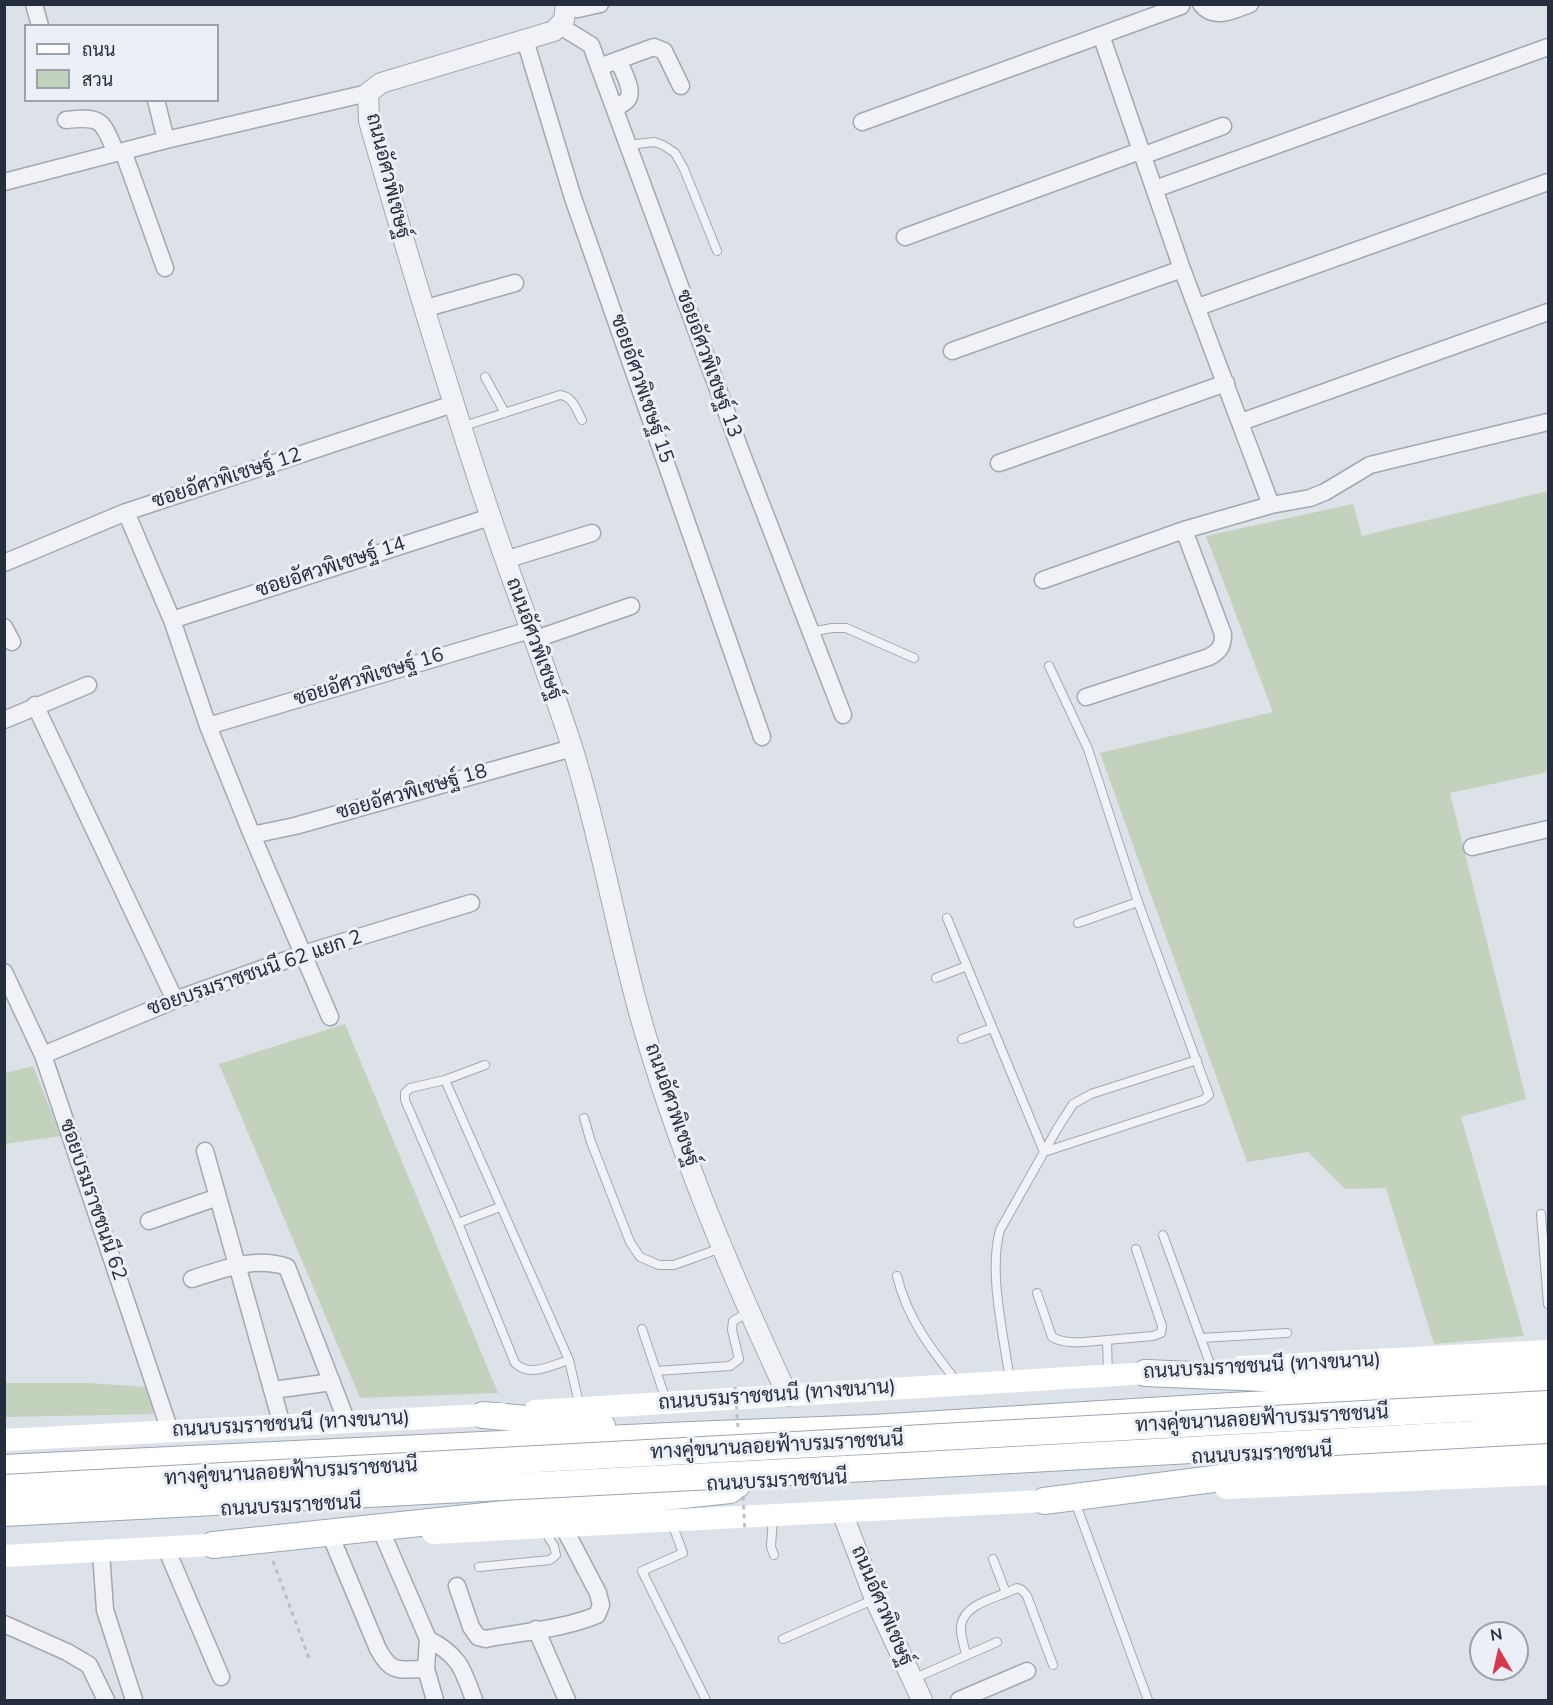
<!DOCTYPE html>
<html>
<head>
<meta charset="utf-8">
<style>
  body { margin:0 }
  #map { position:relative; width:1553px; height:1705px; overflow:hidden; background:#dde1e8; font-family:"Nunito Sans",Sarabun,sans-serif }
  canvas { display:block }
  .frame { position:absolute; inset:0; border:6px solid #252e3f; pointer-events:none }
  .legend { position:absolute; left:24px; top:24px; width:195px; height:78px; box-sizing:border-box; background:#ecf0f6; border:2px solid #9ca2ad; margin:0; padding:8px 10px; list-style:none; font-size:18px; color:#252e3f }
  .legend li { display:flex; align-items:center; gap:12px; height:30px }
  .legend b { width:30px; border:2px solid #9ca2ad }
  .north { position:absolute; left:1469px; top:1621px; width:60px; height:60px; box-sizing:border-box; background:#ecf0f6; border:2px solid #9ca2ad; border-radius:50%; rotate:351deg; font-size:16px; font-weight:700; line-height:24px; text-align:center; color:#252e3f }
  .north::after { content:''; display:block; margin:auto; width:21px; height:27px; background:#d7384d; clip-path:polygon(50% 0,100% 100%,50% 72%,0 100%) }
</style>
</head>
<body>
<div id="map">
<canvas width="1553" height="1705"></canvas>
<div class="frame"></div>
<ul class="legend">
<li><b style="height:8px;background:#fff"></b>ถนน</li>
<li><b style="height:16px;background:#c2d2bd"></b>สวน</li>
</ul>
<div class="north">N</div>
</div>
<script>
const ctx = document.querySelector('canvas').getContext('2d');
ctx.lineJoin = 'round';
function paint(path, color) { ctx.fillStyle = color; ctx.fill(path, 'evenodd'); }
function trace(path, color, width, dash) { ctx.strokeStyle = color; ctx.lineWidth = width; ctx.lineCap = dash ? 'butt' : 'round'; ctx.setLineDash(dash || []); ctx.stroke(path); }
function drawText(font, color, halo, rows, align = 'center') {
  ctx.font = font + ' "Nunito Sans",Sarabun,sans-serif'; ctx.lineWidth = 6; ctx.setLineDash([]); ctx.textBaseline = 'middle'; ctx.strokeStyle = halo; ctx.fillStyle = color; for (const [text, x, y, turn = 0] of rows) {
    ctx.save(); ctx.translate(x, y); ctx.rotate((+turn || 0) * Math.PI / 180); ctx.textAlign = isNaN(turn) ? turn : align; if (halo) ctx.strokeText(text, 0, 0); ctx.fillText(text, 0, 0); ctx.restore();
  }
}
paint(new Path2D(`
  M1548,491V772L1450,793L1526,1099L1461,1117L1524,1336L1434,1344L1386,1188L1345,1189L1308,1152L1247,1162L1100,753L1273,712L1206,536L1353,504L1362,536Z
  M345,1024L498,1393H499L360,1398L219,1064Z
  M33,1066L61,1136L5,1144V1073Z
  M4,1383H88L147,1387L154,1414L5,1417Z`), '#c2d2bd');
const service = new Path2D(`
  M628,145L654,142L663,145L675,153L684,169L717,251
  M485,377L505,413
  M461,427L560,395C574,397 576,410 582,420
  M810,632L832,628H846L914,658
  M947,918L1044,1152L1203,1100L1209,1095L1138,902L1088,749L1049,666
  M1078,923L1138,902
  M936,978L967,966
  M962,1039L992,1028
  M445,1080L569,1360L580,1408
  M584,1118L591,1142L630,1242L640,1257L659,1265H674L721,1248
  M500,1207L458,1223L515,1363C530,1378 552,1365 569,1360
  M1541,1214L1548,1304
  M458,1223L405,1100V1093L410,1088L445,1080L485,1065
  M1163,1235L1212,1369
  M897,1276C907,1318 931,1349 957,1382
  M1037,1293L1052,1337C1067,1346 1090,1341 1107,1340L1108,1375
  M642,1329L666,1400
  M1201,1338L1287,1333
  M1107,1340L1153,1336L1161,1333L1162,1326L1136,1249
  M656,1371L730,1366L739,1359L732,1330L733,1321L749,1312
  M1010,1381C1004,1336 988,1273 1000,1230L1057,1129L1073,1104L1091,1094L1197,1060
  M1074,1499L1148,1700
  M773,1516L771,1547L774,1555
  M671,1521L683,1553L642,1571L706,1700
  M993,1559L1006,1593L1017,1588L1022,1590L1027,1596L1053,1665
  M479,1567L550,1560L556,1555L554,1546L544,1530
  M783,1639L875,1599
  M966,1654C964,1646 960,1634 961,1626C963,1606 991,1599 1006,1593
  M913,1679L997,1642`);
const minor = new Path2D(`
  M34,4L40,26
  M1201,4C1214,21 1234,10 1250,4
  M566,8L578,9L600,4
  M560,26L591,45L743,457L843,715
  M1101,35L1182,269L1271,505
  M525,40L573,198L762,737
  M599,67L654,47L664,51L681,86
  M156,100L166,140
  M615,108C619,106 625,103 628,99C634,89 622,70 618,60
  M66,120C102,116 102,120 116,153
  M862,122L1181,6
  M123,151L165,268
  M1142,156L1223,126
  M4,182L166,140L368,93
  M1155,189L1548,47
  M905,237L1140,151
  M1198,307L1548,182
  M423,309L515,283
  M952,351L1182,269
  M1241,422L1548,312
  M999,463L1226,383
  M126,512L172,620L208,726L252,835L330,1017
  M505,560L592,533
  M4,563L126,512L453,404
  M1043,580L1184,530L1271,505L1310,498L1325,492L1370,465L1548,422
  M172,620L490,517
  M4,627L12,642
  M533,640L631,606
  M1086,697L1209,657C1220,651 1223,646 1223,634L1184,530
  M35,705L175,1000
  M4,720L88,685
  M208,726L530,630
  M252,835L295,826L572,748
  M1472,847L1548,829
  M4,972L43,1055L170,1431
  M43,1055L175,1000L303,954L471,903
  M205,1151L282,1425
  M149,1221L218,1197
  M192,1279C223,1269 255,1256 287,1267L347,1422
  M273,1390L332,1382
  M383,1535L428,1639L426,1669L435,1700
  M332,1539L378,1649C392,1675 399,1669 426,1669
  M166,1548L221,1677
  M101,1552L105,1610L134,1700
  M457,1586L471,1627L478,1637L486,1639C521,1632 564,1629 597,1615L601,1605L598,1593L563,1526
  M4,1624L67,1652L89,1665L106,1700
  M536,1629L567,1700
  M428,1639C459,1655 463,1669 474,1700
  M959,1700L1027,1671`);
const tertiary = new Path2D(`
  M566,4L564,20L554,31L381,83L368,93L369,121C407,253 446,384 490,515C516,594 548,671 573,750C600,836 615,925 639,1012C676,1144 730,1272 788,1396
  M842,1512L875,1599L922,1700`);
const primary = new Path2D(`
  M1145,1373L1312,1380L1548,1369
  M483,1415L602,1426
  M4,1468L690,1435L873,1428L1231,1406L1548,1390
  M1044,1501L1321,1465L1548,1454
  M213,1545L730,1490L738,1484`);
trace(service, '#a2a8b2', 10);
trace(minor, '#a2a8b2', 19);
trace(tertiary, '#a2a8b2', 22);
trace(primary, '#9ba5b4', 28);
trace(new Path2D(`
  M273,1561L310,1661`), '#bbbfc6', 3, [4.5, 4.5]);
trace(service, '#f0f2f6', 8);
trace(minor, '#f0f2f6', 16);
trace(tertiary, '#f0f2f6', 20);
trace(new Path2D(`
  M1241,1367L1548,1351
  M535,1411L1164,1372
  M4,1440L502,1414
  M1226,1488L1548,1474
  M433,1533L1062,1500
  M4,1556L229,1544`), '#fff', 22);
trace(primary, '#fff', 26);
const primaryBridge = new Path2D(`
  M4,1488L1548,1404
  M4,1513L923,1465L1548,1430`);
trace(primaryBridge, '#9ba5b4', 28, []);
trace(new Path2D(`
  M735,1387L738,1427
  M743,1496L745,1532`), '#bbbfc6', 3, [4.5, 4.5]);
trace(primaryBridge, '#fff', 26);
drawText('20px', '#252e3f', '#ecf0f6', [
  ["ถนนอัศวพิเชษฐ์",387,176,76],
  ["ซอยอัศวพิเชษฐ์ 13",708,364,70],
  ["ซอยอัศวพิเชษฐ์ 15",641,389,71],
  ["ซอยอัศวพิเชษฐ์ 12",227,479,-18],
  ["ซอยอัศวพิเชษฐ์ 14",331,568,-18],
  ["ถนนอัศวพิเชษฐ์",533,639,70],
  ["ซอยอัศวพิเชษฐ์ 16",369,678,-17],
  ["ซอยอัศวพิเชษฐ์ 18",412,793,-16],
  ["ซอยบรมราชชนนี 62 แยก 2",255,974,-19],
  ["ถนนอัศวพิเชษฐ์",671,1105,71],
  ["ซอยบรมราชชนนี 62",92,1200,71],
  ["ถนนบรมราชชนนี (ทางขนาน)",1262,1367,-3],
  ["ถนนบรมราชชนนี (ทางขนาน)",777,1396,-4],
  ["ทางคู่ขนานลอยฟ้าบรมราชชนนี",1262,1420,-3],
  ["ถนนบรมราชชนนี (ทางขนาน)",291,1425,-3],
  ["ทางคู่ขนานลอยฟ้าบรมราชชนนี",777,1447,-3],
  ["ถนนบรมราชชนนี",1262,1455,-3],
  ["ทางคู่ขนานลอยฟ้าบรมราชชนนี",291,1473,-3],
  ["ถนนบรมราชชนนี",777,1482,-3],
  ["ถนนบรมราชชนนี",291,1507,-3],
  ["ถนนอัศวพิเชษฐ์",881,1606,67]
]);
</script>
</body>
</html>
